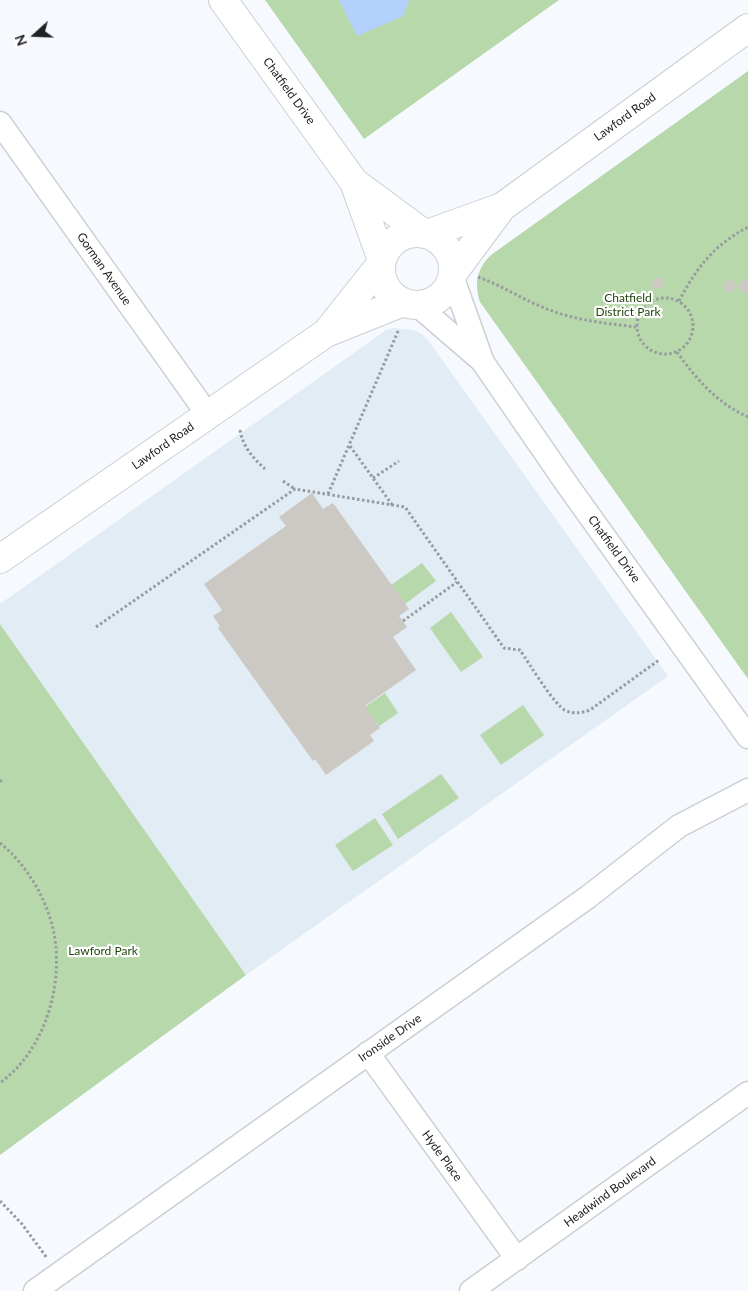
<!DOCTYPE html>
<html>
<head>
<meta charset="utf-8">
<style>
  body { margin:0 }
  #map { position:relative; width:748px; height:1291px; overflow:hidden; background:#f6faff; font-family:Lato,sans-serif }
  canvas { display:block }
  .north { position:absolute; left:10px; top:10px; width:50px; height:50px; -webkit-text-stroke:4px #fff; paint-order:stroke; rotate:250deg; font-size:14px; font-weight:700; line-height:20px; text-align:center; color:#212224 }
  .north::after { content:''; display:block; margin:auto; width:18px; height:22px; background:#212224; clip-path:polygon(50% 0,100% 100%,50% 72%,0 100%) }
</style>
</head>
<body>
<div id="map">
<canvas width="748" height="1291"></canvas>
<div class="north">N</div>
</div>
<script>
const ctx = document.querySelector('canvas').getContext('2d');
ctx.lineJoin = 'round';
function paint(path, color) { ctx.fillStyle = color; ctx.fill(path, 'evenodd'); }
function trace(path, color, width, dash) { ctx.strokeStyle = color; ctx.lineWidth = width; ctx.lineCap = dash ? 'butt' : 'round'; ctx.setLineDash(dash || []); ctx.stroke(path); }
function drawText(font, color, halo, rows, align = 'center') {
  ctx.font = font + ' Lato,sans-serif'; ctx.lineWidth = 4.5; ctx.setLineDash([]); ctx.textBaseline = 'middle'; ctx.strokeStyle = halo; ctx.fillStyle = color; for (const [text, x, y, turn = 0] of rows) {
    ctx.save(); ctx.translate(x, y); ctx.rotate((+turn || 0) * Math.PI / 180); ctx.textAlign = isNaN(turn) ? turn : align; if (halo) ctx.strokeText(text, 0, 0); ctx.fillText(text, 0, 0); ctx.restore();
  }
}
paint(new Path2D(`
  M393,328L414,330L422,334L428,340L668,676L246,975L0,624V604L386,330Z`), '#e2ecf5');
paint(new Path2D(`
  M265,0H559L364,139Z
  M748,71V679L480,302C474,284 477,268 491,255Z
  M422,563L436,581L405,604L391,585Z
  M451,612L483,657L461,672L430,628Z
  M0,624L246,975L0,1155Z
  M385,693L398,713L379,726L365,707Z
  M523,705L544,735L501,765L480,735Z
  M441,774L459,798L398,839L382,814Z
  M375,818L393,845L353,871L335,845Z`), '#b7d8aa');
paint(new Path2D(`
  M339,0H409L403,16L357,36Z`), '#b4d1fe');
paint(new Path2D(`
  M662,277L664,287L653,289L652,279Z
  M744,278L748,282V292L746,294L737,287Z
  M728,279L737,284L732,293L722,288Z
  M312,493L323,509L333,503L409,609L399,616L407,627L393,637L416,670L365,706L380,728L370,735L374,741L326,775L315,759L313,761L218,628L220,626L213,616L222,610L204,584L286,526L279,517Z`), '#ccc8c4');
const street = new Path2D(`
  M0,123L208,415
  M452,276L482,360
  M417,305L482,361L566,483L748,737
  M368,1053L517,1259
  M35,1291L588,897L679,826L748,790
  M471,1291L748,1093`);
const secondary = new Path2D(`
  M223,0L354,182L382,260
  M354,182L423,233
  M381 269a36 36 0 1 1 72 0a36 36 0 1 1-72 0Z
  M427,234L502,207L748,28
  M453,273L502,207
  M327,332L381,264
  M0,559L326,333L403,302`);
trace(street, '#cbcfd3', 25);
trace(secondary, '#cbcfd3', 30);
trace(new Path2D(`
  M478,277C501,285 520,298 542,307C572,320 604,323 636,327
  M637 326a28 28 0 1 1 56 0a28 28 0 1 1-56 0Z
  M679,301C697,267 713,246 748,227
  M677,352C696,379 717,403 748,417
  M240,430C243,447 253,458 265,469
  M350,446L393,506
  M373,478L399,461
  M283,481L295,489
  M328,494L399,329
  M403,621L457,582
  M96,627L295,489L405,507L504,648L520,650C529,663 554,705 566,711C575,714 581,713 590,710L659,660
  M0,780L2,782L0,783
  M0,843C30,867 53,909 56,948C60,997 41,1053 0,1083
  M0,1201L22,1224L47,1258`), '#989b9e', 3, [2.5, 2.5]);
trace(street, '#fff', 22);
trace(secondary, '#fff', 28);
drawText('12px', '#212224', '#fff', [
  ["Chatfield Drive",289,91,54],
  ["Lawford Road",625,117,-36],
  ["Gorman Avenue",104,269,55],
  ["Lawford Road",163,446,-35],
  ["Chatfield Drive",614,549,54],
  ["Ironside Drive",390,1038,-35],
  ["Hyde Place",442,1156,54],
  ["Headwind Boulevard",610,1192,-36]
]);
drawText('12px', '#20460d', '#fff', [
  ["Chatfield",628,298],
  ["District Park",628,312],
  ["Lawford Park",103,951]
]);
</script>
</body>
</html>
